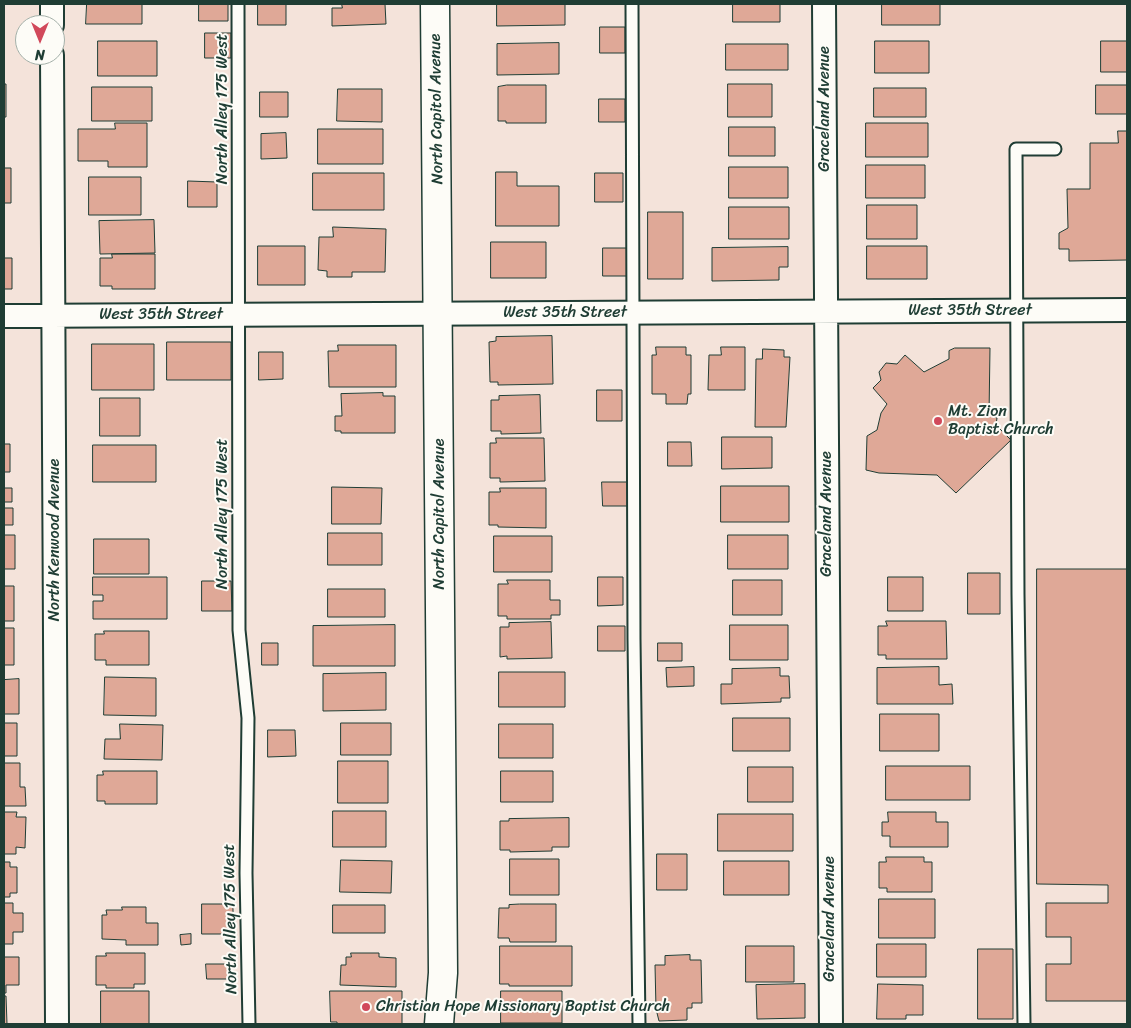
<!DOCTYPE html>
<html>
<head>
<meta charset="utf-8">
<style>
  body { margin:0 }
  #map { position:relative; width:1131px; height:1028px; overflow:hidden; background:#f4e3da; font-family:Sriracha,sans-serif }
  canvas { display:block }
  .frame { position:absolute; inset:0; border:5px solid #1f3d34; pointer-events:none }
  .north { position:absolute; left:15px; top:15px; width:50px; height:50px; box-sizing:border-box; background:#fdfcf7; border:1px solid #a4b0a9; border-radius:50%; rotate:180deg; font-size:14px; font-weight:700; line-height:20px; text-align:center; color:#1f3d34 }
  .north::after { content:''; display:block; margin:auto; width:18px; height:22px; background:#d1495b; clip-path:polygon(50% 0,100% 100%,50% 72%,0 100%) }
</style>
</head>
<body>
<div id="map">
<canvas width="1131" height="1028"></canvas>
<div class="frame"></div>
<div class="north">N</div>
</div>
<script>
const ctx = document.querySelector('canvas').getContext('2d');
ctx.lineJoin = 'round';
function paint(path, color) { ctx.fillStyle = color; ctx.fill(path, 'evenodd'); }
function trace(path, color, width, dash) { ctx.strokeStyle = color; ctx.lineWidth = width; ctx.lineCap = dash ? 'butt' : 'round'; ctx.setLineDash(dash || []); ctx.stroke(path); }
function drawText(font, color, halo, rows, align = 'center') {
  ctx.font = font + ' Sriracha,sans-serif'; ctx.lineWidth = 4; ctx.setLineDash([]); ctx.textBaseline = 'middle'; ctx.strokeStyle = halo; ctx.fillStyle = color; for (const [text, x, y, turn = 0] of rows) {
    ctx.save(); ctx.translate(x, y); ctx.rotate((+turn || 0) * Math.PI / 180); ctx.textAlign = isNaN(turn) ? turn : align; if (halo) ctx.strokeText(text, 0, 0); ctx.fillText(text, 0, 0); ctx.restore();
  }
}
const building = new Path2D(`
  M87,4H142V24H86Z
  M199,4H228V21H199Z
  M258,4H286V25H258Z
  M342,4H385L386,24L332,26V8H342Z
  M497,4H565V25L497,26Z
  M733,4H780V22H733Z
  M882,4H940V25H882Z
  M600,27H625V53H600Z
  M205,33H231V58H205Z
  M98,41H157V76H98Z
  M875,41H929V73H875Z
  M1101,41H1127V72H1101Z
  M559,43V74L497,75V44Z
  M726,44H788V70H726Z
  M4,84H6V117H4Z
  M728,84H772V117H728Z
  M507,85H546V123H506V121H498V87Z
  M1096,85H1127V114H1096Z
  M92,87H152V121H92Z
  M874,88H926V117H874Z
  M338,89H382V122L337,121Z
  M260,92H288V117H260Z
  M599,99H625V122H599Z
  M115,123H147V167H108V161H78V129H115Z
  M866,123H928V157H866Z
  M729,127H775V156H729Z
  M318,129H383V164H318Z
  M1118,131H1127V260L1069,261V249H1059V233L1068,228L1067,189H1090V143H1118Z
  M286,133L287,158L261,159V134Z
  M866,165H925V198H866Z
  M729,167H788V198H729Z
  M4,168H11V203H4Z
  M496,172H517V186H559V226H496Z
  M313,173H384V210H313Z
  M595,173H623V202H595Z
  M89,177H141V215H89Z
  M188,181L217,182V207H188Z
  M867,205H917V239H867Z
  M729,207H789V239H729Z
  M648,212H683V279H648Z
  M154,220L155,253L100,254L99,221Z
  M333,227L386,229L385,272H352V277H327V271L318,270L319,237H333Z
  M491,242H546V278H491Z
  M258,246H305V285H258Z
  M867,246H927V279H867Z
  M788,247V267H779V280L712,281V248Z
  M603,248H627L628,276H603Z
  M112,254H155V289H112V286H100V258H112Z
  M4,258H12V289H4Z
  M552,336L553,384L498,385V382H490L489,342L496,341V337Z
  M167,342H231V380H167Z
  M92,344H154V390H92Z
  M338,345H396V387H329L328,351H338Z
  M656,347H686V355H691V394H688L687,404H666V394H652V355H656Z
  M721,347H745V390H708L709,355H721Z
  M955,348H990L989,415L997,418L996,425L1011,440L956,493L937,475L879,473L866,470L867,436L877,430L881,413L887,404L873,388L881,380L879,372L886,363L897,364L905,355L924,372L949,359V351Z
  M763,349L784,350V357H790L786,427H755L756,359H762Z
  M259,352H283V379L259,380Z
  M597,390H622V421H597Z
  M383,393V396H395V433H341V431H335V416H342L341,394Z
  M540,395L541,433L501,434V431H491V400H499V396Z
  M100,398H140V436H100Z
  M722,437H772V468L722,469Z
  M496,438H544L545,481L500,482V478H490V443H496Z
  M668,442H691L692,466H668Z
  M4,444H10V472H4Z
  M93,445H156V482H93Z
  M602,482H630L631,506H603Z
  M721,486H789V522H721Z
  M332,487L382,488L381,524H332Z
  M4,488H12V502H4Z
  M500,488H546V528L498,527V525H489V492H500Z
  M4,508H13V525H4Z
  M328,533H382V565H328Z
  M4,535H15V569H4Z
  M728,535H788V569H728Z
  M494,536H552V572H494Z
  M94,539H149V574H94Z
  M1037,569H1127V1001H1046V964H1071V937H1046V903H1108V885L1037,884Z
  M968,573H1000V614H968Z
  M93,577H167V619H93V601H103V595H93Z
  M598,577H623V605L598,606Z
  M888,577H923V611H888Z
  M507,580H550V600H560V615H551V619H507V616H498V584H508Z
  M733,580H782V615H733Z
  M202,581H231L232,611H202Z
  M4,586H14V621H4Z
  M328,589H385V617H328Z
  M886,621H946L947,659H886V655H878V626H887Z
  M551,622L552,658L507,659V656L500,657V627H509V623Z
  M395,625V666H313V626Z
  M730,625H788V660H730Z
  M598,626H625V651H598Z
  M4,628H14V665H4Z
  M104,631H149V665H106V660H95V634H104Z
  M262,643H278V665H262Z
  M658,643H682V661H658Z
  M694,667V686L667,687L666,668Z
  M939,667V685L952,684L953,704H877V668Z
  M780,668V676H789L790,698H781V702L721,704V684H732V669Z
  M499,672H565V707H499Z
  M386,673V710L323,711V674Z
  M105,677L156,678V716L104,715Z
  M19,679V714H4V680Z
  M880,714H939V751H880Z
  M733,718H790V751H733Z
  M4,723H17V756H4Z
  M341,723H391V755H341Z
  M120,724L163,725L162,760L104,759L105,739H120Z
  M499,724H553V758H499Z
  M268,730H295L296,756L268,757Z
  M338,761H388V803H338Z
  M4,763H20V787H25L26,806H4Z
  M886,766H970V800H886Z
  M748,767H793V802H748Z
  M103,771H157V804H105V801H97V775H103Z
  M501,771H553V802H501Z
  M333,811H386V847H333Z
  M4,812H17L16,817H26L25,848L16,847V854H4Z
  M888,812H936V822H948V847H890V836H882V822H888Z
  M718,814H793V851H718Z
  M569,818V847H552V851L510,852V850H500V821H509V819Z
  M657,854H687V890H657Z
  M886,857H924V862H932V892H887V888H879V862H886Z
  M510,859H559V895H510Z
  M341,860L392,861L391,893L340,892Z
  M724,861H789V895H724Z
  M4,862H10V867H17V893H10V897H4Z
  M879,899H935V938H879Z
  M4,903H13V913H23V932H13V944H4Z
  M202,904H233V934H202Z
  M520,904H556V942H510L509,938H498L499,908H509V905Z
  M333,905H385V933H333Z
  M122,907H146V923H158V945H126V940L102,939V915H107L106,910H122Z
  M191,934V944L181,945L180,935Z
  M877,944H926V977H877Z
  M500,946H572V986H509V984H500Z
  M746,946H794V982H746Z
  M978,949H1013V1019H978Z
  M106,953H145V984H134V988H106V985H96V956H106Z
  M351,953H379V957L396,958V987L340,985L341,965H346V957H351Z
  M690,955V960H701L702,1003H692V1008H687V1020L659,1021L656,1009L655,965H665V956Z
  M4,957H19V985H6V993H4Z
  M206,964H231V979H207Z
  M805,984V1018L757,1019L756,985Z
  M878,984L923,985V1015H906V1019H877Z
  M101,991H149V1024H101Z
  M330,991H402V1024H337V1022H331Z
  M501,991H562V1023H501Z
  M4,996H6L7,1024H4Z`);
paint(building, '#dfa897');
trace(building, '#1f3d34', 1);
const lane = new Path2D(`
  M238,4L239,630L248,718L246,873L249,1024
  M632,4L634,639L639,1024
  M1024,1024L1018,594L1016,149H1055`);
const street = new Path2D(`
  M52,4V25
  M824,4L831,1024
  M52,55L57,1024
  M4,316L1127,310`);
const secondary = new Path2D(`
  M435,4L443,973L439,1024`);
trace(lane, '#1f3d34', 15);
trace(street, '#1f3d34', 26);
trace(secondary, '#1f3d34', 31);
trace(lane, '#fdfcf7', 11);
trace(street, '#fdfcf7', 22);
trace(secondary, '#fdfcf7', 28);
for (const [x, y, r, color] of [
  [938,421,5,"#d1495b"],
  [366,1007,5,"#d1495b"]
]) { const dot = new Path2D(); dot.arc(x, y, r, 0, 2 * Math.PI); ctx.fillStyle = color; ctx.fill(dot); trace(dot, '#fdfcf7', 2); }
drawText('16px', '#1f3d34', '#fdfcf7', [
  ["North Alley 175 West",223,109,-90],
  ["North Capitol Avenue",437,109,-91],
  ["Graceland Avenue",825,109,-90],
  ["West 35th Street",970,311],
  ["West 35th Street",565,313],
  ["West 35th Street",161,315],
  ["North Alley 175 West",223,514,-90],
  ["North Capitol Avenue",440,514,-90],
  ["Graceland Avenue",827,514,-90],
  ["North Kenwood Avenue",55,540,-90],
  ["North Alley 175 West",231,919,-91],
  ["Graceland Avenue",830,919,-90]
]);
drawText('16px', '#1f3d34', '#fdfcf7', [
  ["Mt. Zion",948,412],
  ["Baptist Church",948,430],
  ["Christian Hope Missionary Baptist Church",376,1007]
], 'left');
</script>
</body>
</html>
